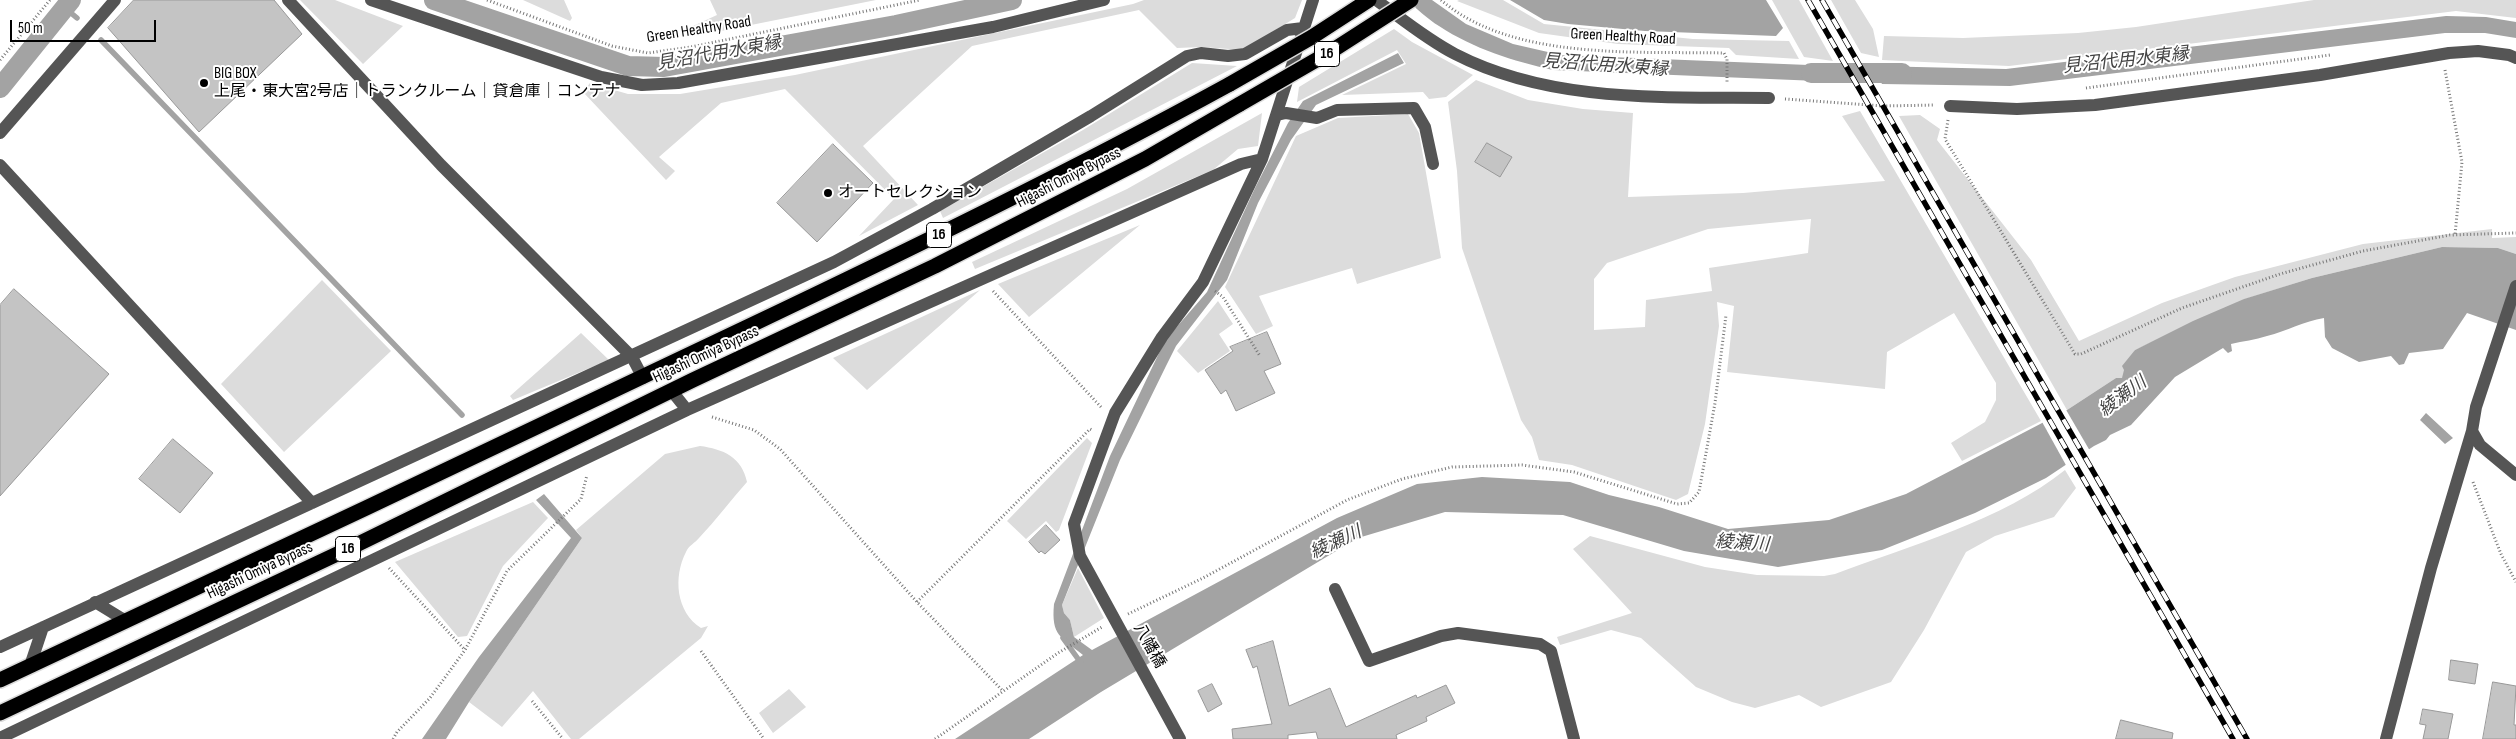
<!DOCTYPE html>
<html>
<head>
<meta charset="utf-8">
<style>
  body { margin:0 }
  #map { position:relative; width:2516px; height:739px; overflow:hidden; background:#fff; font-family:"Sofia Sans Condensed",sans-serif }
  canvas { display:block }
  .scale { position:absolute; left:10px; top:20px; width:146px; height:22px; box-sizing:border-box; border:2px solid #000; border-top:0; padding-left:6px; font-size:15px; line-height:18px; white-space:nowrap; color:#000; -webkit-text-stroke:4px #fff; paint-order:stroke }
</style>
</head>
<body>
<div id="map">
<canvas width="2516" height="739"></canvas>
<div class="scale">50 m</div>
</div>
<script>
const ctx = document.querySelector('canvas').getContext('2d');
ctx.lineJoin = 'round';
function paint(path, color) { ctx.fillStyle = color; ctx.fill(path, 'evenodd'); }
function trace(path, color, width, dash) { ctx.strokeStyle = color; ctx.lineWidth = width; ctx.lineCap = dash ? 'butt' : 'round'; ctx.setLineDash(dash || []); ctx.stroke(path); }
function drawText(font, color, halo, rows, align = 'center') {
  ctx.font = font + ' "Sofia Sans Condensed","Noto Sans JP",sans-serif'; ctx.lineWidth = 4; ctx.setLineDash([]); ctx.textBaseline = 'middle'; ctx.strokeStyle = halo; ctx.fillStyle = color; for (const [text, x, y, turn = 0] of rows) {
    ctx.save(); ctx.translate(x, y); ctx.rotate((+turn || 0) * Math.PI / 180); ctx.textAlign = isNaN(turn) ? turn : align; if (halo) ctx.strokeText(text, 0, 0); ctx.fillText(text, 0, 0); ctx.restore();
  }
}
paint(new Path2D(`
  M300,0H335L403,26L363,64Z
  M523,0H564L572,18L570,21Z
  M710,0H876L711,33L680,32L717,15Z
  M1144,0H1302L1295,18L1243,50L1202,47L1177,48L1139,10L972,46L863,146L918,205L859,236L894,199L785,89L721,103L659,157L675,171L666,180L583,92L590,83L628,94H680L795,75L1133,4Z
  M1459,0H1503L1544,24L1693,39L1789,41L1799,59L1736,55L1729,48L1618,44L1539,33L1457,1Z
  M1772,0H1799L1833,61L1804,57Z
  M1831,0H1855L1873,29L1879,57L1861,53Z
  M2314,0H2516V18L2456,11L2009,66L1882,60L1884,36L1963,38L2078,33L2136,27Z
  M1394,29L1412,42L1473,75L1446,97L1429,99L1423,92L1342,95L1406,64L1397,50L1297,102L1299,87Z
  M1192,63L1237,66L943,218L940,211L1083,130Z
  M1476,80L1528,100L1583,109L1633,113L1628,197L1743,193L1885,181L1842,116L1860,111L2041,421L1962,461L1951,443L1985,422L1996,400V383L1954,313L1887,352L1885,389L1727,372L1734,306L1717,302L1719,326L1705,424L1688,494L1676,500L1572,465L1539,460L1532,437L1521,420L1462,248L1457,171L1448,102ZM1811,219L1808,253L1709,268L1712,291L1646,300L1645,327L1594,330V279L1607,263L1708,229Z
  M1262,113L1258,146L1238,149L1213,170L975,269L972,262L1127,189Z
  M1408,114L1419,133L1441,258L1357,284L1352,268L1259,296L1273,326L1256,334L1225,287L1296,136L1338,118Z
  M1920,115L1940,129L1937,140L2031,260L2079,341L2162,303L2235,277L2363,244L2492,229V238L2516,237V254L2498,248L2442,247L2312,278L2245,299L2135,350L2122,379L2116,378L2067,410L1899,116Z
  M1140,225L1029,317L998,284Z
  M322,280L391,351L284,452L221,384Z
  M980,290L867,390L833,358Z
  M1218,301L1233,324L1219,334L1230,351L1198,373L1177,351Z
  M581,333L609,360L513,400L510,396Z
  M1087,438L1092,443L1059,530L1056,532L1046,521L1026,539L1007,521Z
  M700,446C723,449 742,457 747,482C731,500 716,520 699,538C695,543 688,546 686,552C673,577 676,612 701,628L708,626L701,638L579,739H571L533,691L502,727L469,702L582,538L576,530L665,454Z
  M2065,470L2076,488L2054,517L1995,536L1966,552L1924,630L1891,682L1821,707L1799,695L1755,708L1732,702L1696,687L1641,638L1611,630L1560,645L1557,637L1632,613L1573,549L1590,536L1705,567L1757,575L1824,576L1835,574C1909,546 2003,520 2065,470Z
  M533,502L548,518L503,566L467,636L458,637L395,562Z
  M1078,568L1104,618L1074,637L1070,620L1064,613L1062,605Z
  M789,689L806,707L773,733L759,713Z`), '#dcdcdc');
paint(new Path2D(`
  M1406,0H1432L1466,24L1513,44L1561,55L1833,66L1842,82L1553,70C1513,61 1474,49 1439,26C1427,19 1417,8 1406,0Z
  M1510,0H1766L1783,28L1776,36L1645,31L1568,24L1544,20Z
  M2446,16L2486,17L2516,22V38L2485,33H2445L2010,86L1882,84L1872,66L2006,69Z
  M1398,53L1404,63L1316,105L1291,140L1258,203L1227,280L1176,346L1166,366L1120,460L1062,605L1064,613L1070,620L1074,637L1092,650L1337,518L1417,484L1482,477L1570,482L1609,495L1659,507L1728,529L1829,520L1906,494L2067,410L2116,378H2122L2124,370L2122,366L2135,350L2193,321L2244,299L2312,278L2442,247L2498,248L2516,254V330L2467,313L2443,349L2409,353L2404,364L2399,365L2391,356L2359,362L2332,348L2325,337L2324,318C2304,321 2287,331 2267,336C2255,340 2243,341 2231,344L2232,351L2228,353L2223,348L2175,377L2131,425L2110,435L2106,440L2094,446L2046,478L1975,513L1882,550L1778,567L1684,551L1563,515L1445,512L1358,538L1101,692L1029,739H955L1083,655C1061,637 1051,636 1054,604L1110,456L1159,353L1168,337L1207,292L1255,188L1288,123L1303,101Z
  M2426,413L2453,438L2445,444L2420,420Z
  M544,494L582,538L469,702L446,739H422L479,657L571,538L536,500Z`), '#a3a3a3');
paint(new Path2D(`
  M2065,408L2090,451L2067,467L2041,420Z`), '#fff');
trace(new Path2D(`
  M65,8L77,18
  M101,40L462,415
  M1063,638L1081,663`), '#a3a3a3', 5.5);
trace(new Path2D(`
  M434,0L628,66L664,67L896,25L1012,0
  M1811,73H1902
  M0,88L71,0`), '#a3a3a3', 20);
const building = new Path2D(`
  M134,0H274L302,34L199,132L108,28Z
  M1487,143L1512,157L1500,177L1475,162Z
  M833,144L873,183L817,242L777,203Z
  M14,289L109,374L0,496V305Z
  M1267,332L1281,364L1264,371L1275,393L1236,411L1226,390L1221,394L1205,370L1233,351L1230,347Z
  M173,439L213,473L180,513L139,479Z
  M1046,525L1060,540L1045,554L1041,551L1039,553L1029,542Z
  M1273,641L1289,706L1330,688L1346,727L1416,695L1417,698L1446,685L1455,703L1426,717L1427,721L1396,735L1397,739H1318L1316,732L1288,735V739H1233L1232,729L1272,724L1257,666L1253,668L1246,650Z
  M2451,660L2478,664L2475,684L2449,680Z
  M2493,682L2516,686L2514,725H2516V739H2483Z
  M1212,684L1222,704L1208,712L1198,691Z
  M2423,709L2453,714L2448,739H2423L2426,725L2420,724Z
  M2121,720L2173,733L2172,739H2116Z`);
paint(building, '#c4c4c4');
trace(building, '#999', 1);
const highway = new Path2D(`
  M0,680C248,563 498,447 745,328C909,250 1071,171 1230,84
  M0,713L352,547L693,380L935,266L1145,159L1240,104`);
trace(highway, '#dbdbdb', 18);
trace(new Path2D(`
  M487,0L612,46L648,53L691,47L920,0
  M1441,0C1512,61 1636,51 1724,53L1727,59V84
  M0,60L50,0
  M2445,70L2462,162L2455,235
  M2086,88L2330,55
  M1785,99L1883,106L1935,105
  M1948,120L1945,139L2075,354H2081L2182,308L2280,274L2363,251L2450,235L2516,233
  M993,291L1101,407
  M1215,291L1223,297L1260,356
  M712,417L754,430L780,449L917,602L1002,690
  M2473,482L2501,554L2516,582
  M389,568L465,650
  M917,602L1090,429L1092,430
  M1128,614L1203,578L1347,500L1402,479L1452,467L1522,465L1574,472L1677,504L1689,503L1699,492L1715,403L1726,315
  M701,651L764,739
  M532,701L563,739
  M393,739L397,732L430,698L465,650L507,571L581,499L587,475
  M935,739L1058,653L1102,627`), '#777', 3, [1, 2.5]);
trace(new Path2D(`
  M288,0L441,165L632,357L643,378
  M371,0L601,77L642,85L678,83L993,27L1104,0
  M1376,0C1401,18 1426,39 1455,54C1550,103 1664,97 1769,98
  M1950,106L2017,109L2095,105L2320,75L2449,53L2478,51L2509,55L2516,58
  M1277,115L1286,113L1317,118L1337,110L1414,108L1425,127L1433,164
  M0,133L115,0
  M0,165L312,503
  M671,390L687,410
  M2472,431L2480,445L2516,475
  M1335,589L1369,661L1441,636L1458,633L1540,644L1551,651L1574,739
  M95,602L126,621
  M0,647L834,262L932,209L1091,116L1187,56L1201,53L1228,56L1245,54L1287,30L1303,28
  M30,666L43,627
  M0,738L687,410L1241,164L1262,159
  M1180,739L1080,556L1074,524L1115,413L1162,337L1203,282L1262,159L1313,0
  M2386,739L2431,568L2472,431L2476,407L2516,286`), '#555', 12);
trace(highway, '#000', 15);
const rail = new Path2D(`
  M1808,0L2233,739
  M1822,0L2247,739`);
trace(rail, '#000', 5.5);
trace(rail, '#fff', 4, [11]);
const highwayBridge = new Path2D(`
  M1230,84L1312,37L1369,0
  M1240,104L1330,52L1411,0`);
trace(highwayBridge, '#dbdbdb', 18, []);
trace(highwayBridge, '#000', 15);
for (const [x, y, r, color] of [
  [204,83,5,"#000"],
  [828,193,5,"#000"]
]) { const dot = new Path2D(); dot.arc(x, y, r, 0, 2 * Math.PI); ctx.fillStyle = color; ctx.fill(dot); trace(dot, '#fff', 2); }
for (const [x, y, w] of [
  [1327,54,25],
  [939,235,25],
  [348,549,25]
]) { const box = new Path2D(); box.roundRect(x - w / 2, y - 12.5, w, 25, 4); ctx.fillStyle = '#fff'; ctx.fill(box); trace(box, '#000', 1); }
drawText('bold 15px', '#000', null, [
  ["16",1327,54],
  ["16",939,235],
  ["16",348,549]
]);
drawText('16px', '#000', '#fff', [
  ["Green Healthy Road",699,30,-9],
  ["Green Healthy Road",1623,37,3],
  ["Higashi Omiya Bypass",1069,178,-27],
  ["Higashi Omiya Bypass",706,355,-25],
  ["Higashi Omiya Bypass",260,571,-25],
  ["八幡橋",1149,646,61]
]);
drawText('16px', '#000', '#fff', [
  ["BIG BOX",214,74],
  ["上尾・東大宮2号店｜トランクルーム｜貸倉庫｜コンテナ",214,92],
  ["オートセレクション",838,193]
], 'left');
drawText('italic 18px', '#444', '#fff', [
  ["見沼代用水東縁",719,54,-10],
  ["見沼代用水東縁",2126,61,-6],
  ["見沼代用水東縁",1605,66,4],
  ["綾瀬川",2123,397,-37],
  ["綾瀬川",1336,543,-25],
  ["綾瀬川",1742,544,4]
]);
</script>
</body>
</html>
